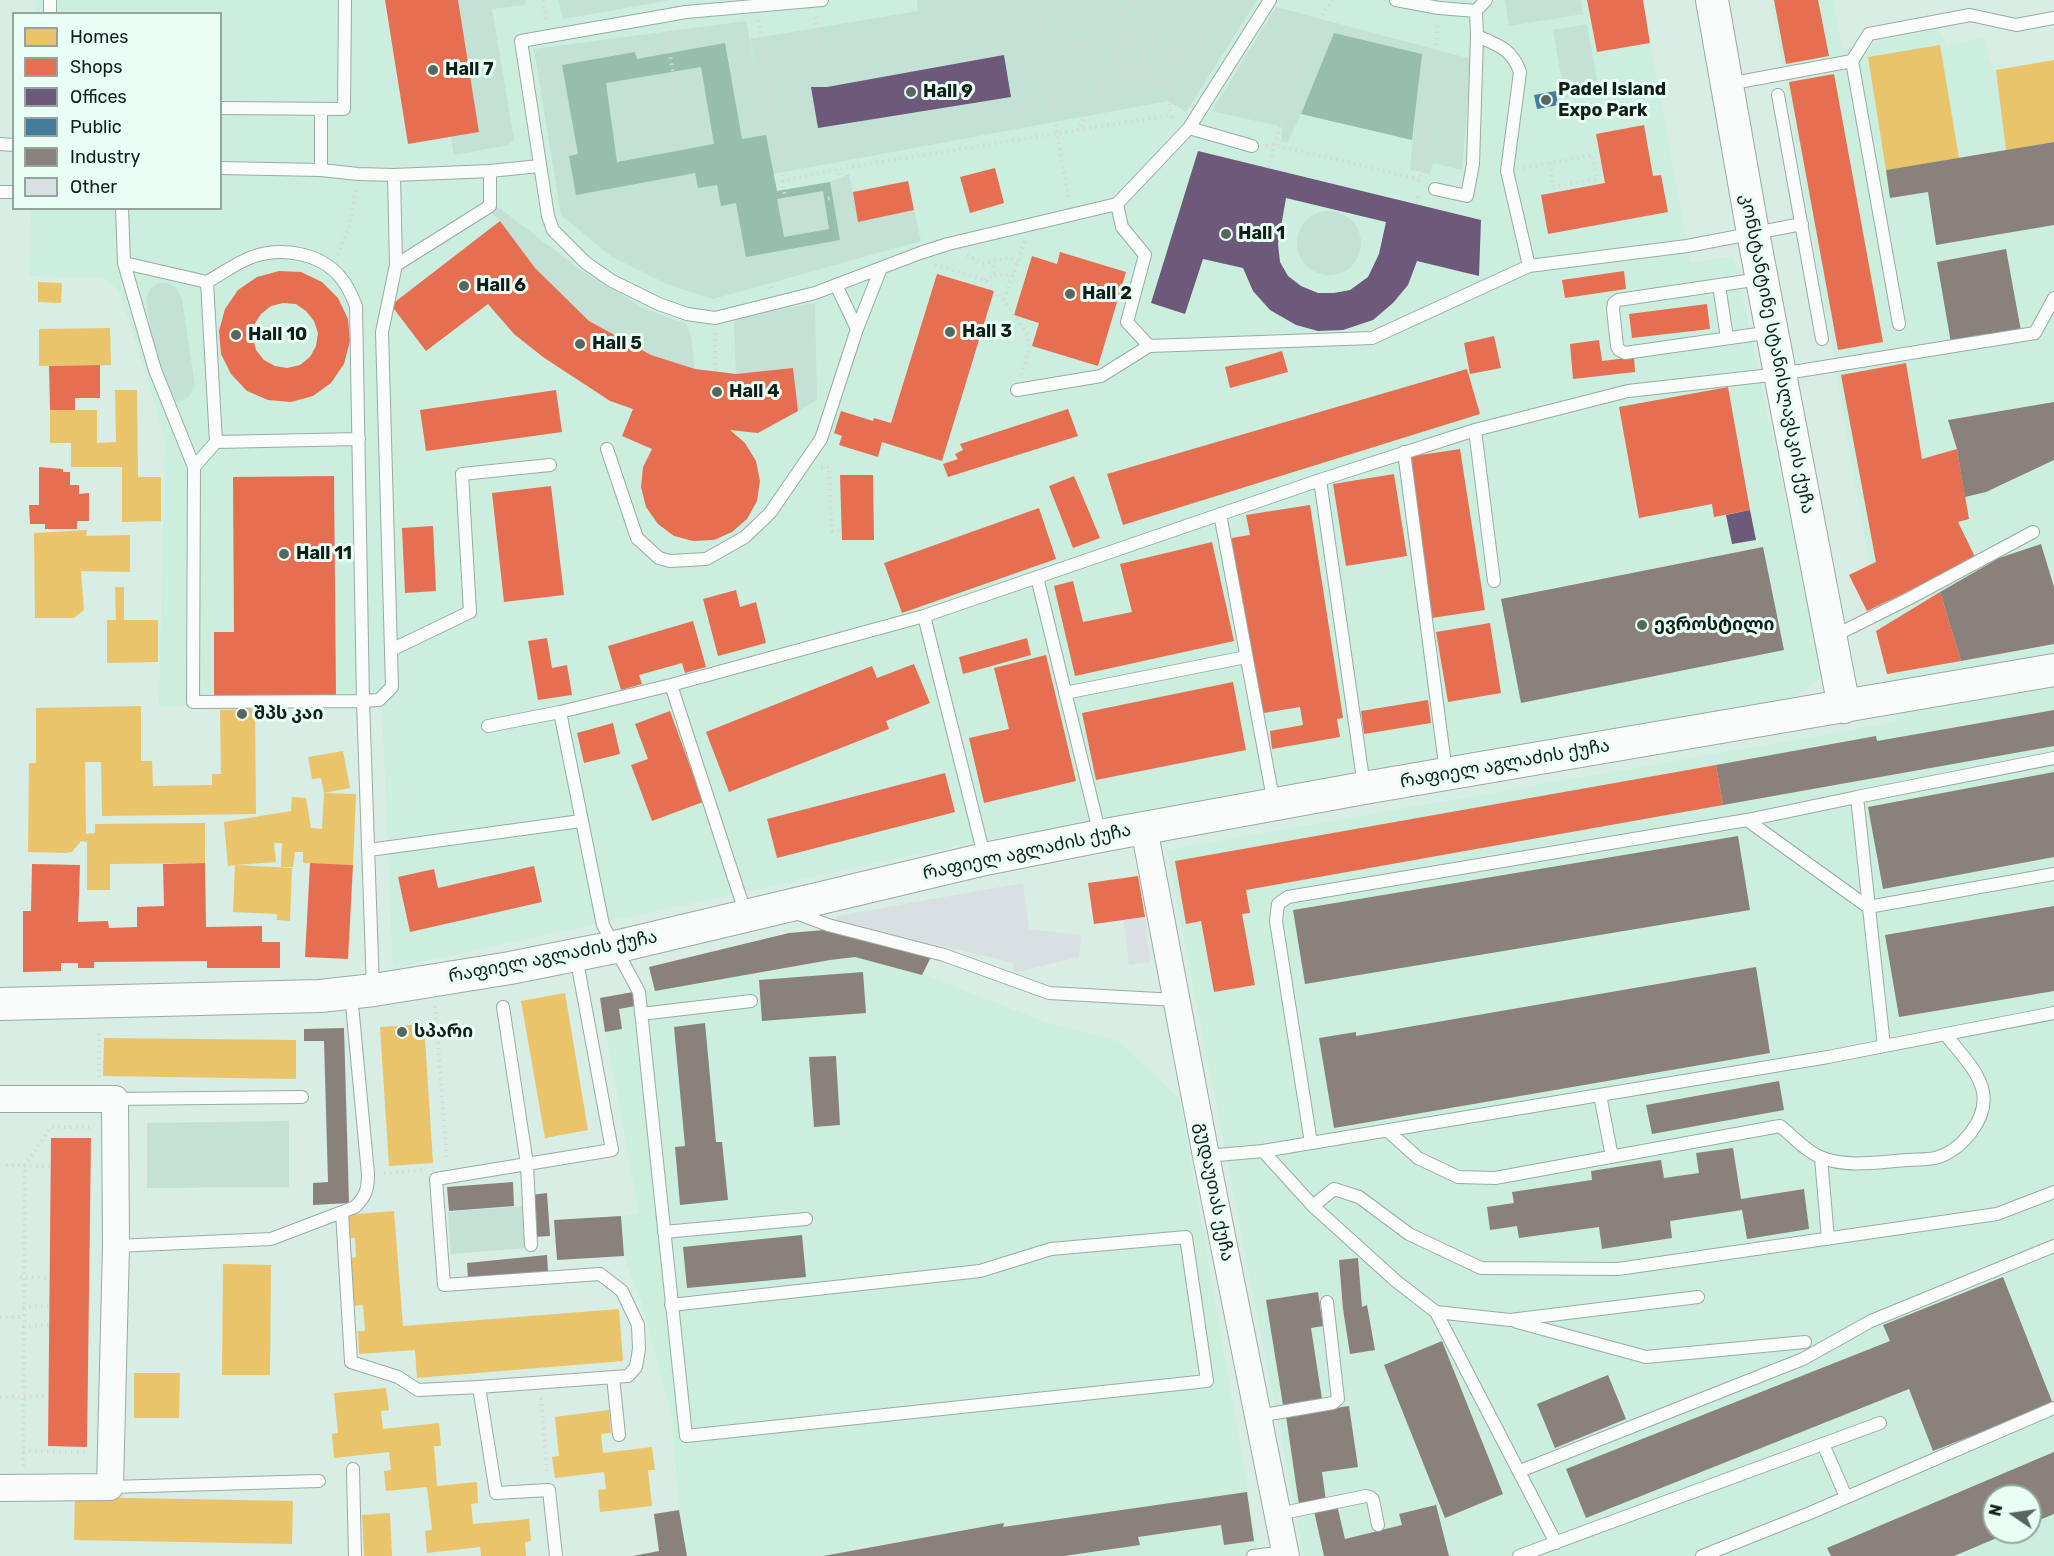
<!DOCTYPE html>
<html>
<head>
<meta charset="utf-8">
<style>
  body { margin:0 }
  #map { position:relative; width:2054px; height:1556px; overflow:hidden; background:#d8ede4; font-family:Rubik,sans-serif }
  canvas { display:block }
  .legend { position:absolute; left:12px; top:12px; width:210px; height:198px; box-sizing:border-box; background:#e9fff5; border:2px solid #93a59d; margin:0; padding:8px 10px; list-style:none; font-size:18px; color:#111f19 }
  .legend li { display:flex; align-items:center; gap:12px; height:30px }
  .legend b { width:30px; border:2px solid #93a59d }
  .north { position:absolute; left:1982px; top:1484px; width:60px; height:60px; box-sizing:border-box; background:#e9fff5; border:2px solid #93a59d; border-radius:50%; rotate:283deg; font-size:16px; font-weight:700; line-height:24px; text-align:center; color:#111f19 }
  .north::after { content:''; display:block; margin:auto; width:21px; height:27px; background:#576760; clip-path:polygon(50% 0,100% 100%,50% 72%,0 100%) }
</style>
</head>
<body>
<div id="map">
<canvas width="2054" height="1556"></canvas>
<ul class="legend">
<li><b style="height:16px;background:#e9c46a"></b>Homes</li>
<li><b style="height:16px;background:#e76f51"></b>Shops</li>
<li><b style="height:16px;background:#6d597a"></b>Offices</li>
<li><b style="height:16px;background:#457b9d"></b>Public</li>
<li><b style="height:16px;background:#8a817c"></b>Industry</li>
<li><b style="height:16px;background:#d9e0e2"></b>Other</li>
</ul>
<div class="north">N</div>
</div>
<script>
const ctx = document.querySelector('canvas').getContext('2d');
ctx.lineJoin = 'round';
function paint(path, color) { ctx.fillStyle = color; ctx.fill(path, 'evenodd'); }
function trace(path, color, width, dash) { ctx.strokeStyle = color; ctx.lineWidth = width; ctx.lineCap = dash ? 'butt' : 'round'; ctx.setLineDash(dash || []); ctx.stroke(path); }
function drawText(font, color, halo, rows, align = 'center') {
  ctx.font = font + ' Rubik,"Noto Sans Georgian",sans-serif'; ctx.lineWidth = 6; ctx.setLineDash([]); ctx.textBaseline = 'middle'; ctx.strokeStyle = halo; ctx.fillStyle = color; for (const [text, x, y, turn = 0] of rows) {
    ctx.save(); ctx.translate(x, y); ctx.rotate((+turn || 0) * Math.PI / 180); ctx.textAlign = isNaN(turn) ? turn : align; if (halo) ctx.strokeText(text, 0, 0); ctx.fillText(text, 0, 0); ctx.restore();
  }
}
paint(new Path2D(`
  M36,0H1643L1690,263L1734,256L1823,676L1795,697L959,845L393,968L382,707L339,708L159,706L165,439L144,367L118,290L104,278L30,276L31,209L220,208V14L35,13Z
  M1771,0H1833L1842,49L1939,28L1946,46L1985,38L1989,61L1996,70L2054,60V1556H1304L1167,850L1897,722ZM1994,1496H2030V1532H1994Z
  M789,933L922,974L1048,1023L1120,1042L1180,1100L1259,1556H891L890,1543L816,1556H687L679,1510L672,1416L641,1301L624,1256L621,1216L639,1214L600,998L633,992L654,991L649,967Z`), '#cbeedf');
paint(new Path2D(`
  M458,0H525L526,5L492,9L514,140L508,145L454,155L451,137L479,132Z
  M558,0H672L563,19Z
  M917,0H1257L1186,112L1168,101L773,174L777,191L830,182L849,174L859,222L914,210L921,241L713,299L669,285L611,256L561,215L534,49L746,21L759,91L750,39L918,11Z
  M1505,0H1581L1583,14L1509,26Z
  M1276,7L1471,59L1462,170L1433,163L1430,174L1410,170L1421,54L1334,33L1301,114L1287,143L1281,141L1283,127L1212,111Z
  M1587,24L1599,92L1565,98L1553,30Z
  M490,201L582,271L645,309L686,324L691,335L695,369L651,355L589,321L535,268L500,221L484,206Z
  M1297 243a32 32 0 1 1 64 0a32 32 0 1 1-64 0Z
  M158,283C174,282 176,286 182,300L195,386C186,405 175,407 161,390L146,300L150,289Z
  M815,303L817,400L798,411L793,368L736,374L734,322L739,317Z
  M289,1121V1187L147,1188V1123Z
  M524,1206L528,1248L451,1254L448,1212Z`), '#c3e1d4');
paint(new Path2D(`
  M1334,33L1422,54L1412,140L1301,114Z
  M725,43L742,139L766,135L777,191L830,182L840,240L746,257L736,203L721,206L717,185L698,188L695,173L576,195L569,156L578,154L562,65L635,52L637,59ZM701,67L714,144L617,162L606,83ZM823,191L829,229L784,237L777,199Z`), '#96bdad');
paint(new Path2D(`
  M1940,45L1959,158L1886,170L1868,57Z
  M2054,60V142L2006,150L1996,70Z
  M38,282L62,283L61,303L38,302Z
  M110,328L111,365L39,366V329Z
  M115,390H137L138,477H161V521L122,522V467H71V443H50V410H97V443L116,442Z
  M87,530L86,536L130,535V572L81,571L84,610L74,618H35L34,533Z
  M115,587H124V620H158V662L107,663V620H116Z
  M141,706V761H152L153,786L212,785V774H221L220,710L255,709L256,814L102,816L101,762H85L86,834L95,833V824L205,823V863L110,864V890H87V842L81,841L72,852L66,853L28,852L29,763H36V708Z
  M343,751L350,788L324,793L321,778L312,779L308,757Z
  M324,793L356,794L353,865L303,863V852H295L293,867H281L282,843H274L276,862L235,865L292,868L290,921L277,920V914L233,912L235,865L228,866L224,822L291,811L292,797L306,798L311,828L322,829Z
  M565,993L588,1130L545,1138L521,1001Z
  M424,1024L433,1163L389,1166L380,1027Z
  M104,1038L296,1040V1079L103,1076Z
  M394,1211L403,1326L619,1309L623,1361L417,1378L415,1350L359,1354L358,1331H365L363,1305L353,1306L350,1258L356,1257L355,1238H347L345,1215Z
  M223,1264L271,1265L270,1375H222Z
  M134,1373H180L179,1418H134Z
  M386,1388L389,1410L381,1411L383,1429L439,1423L441,1446H434L437,1486L477,1482L478,1503L471,1504L473,1524L529,1519L531,1541L525,1542L526,1556H481L480,1547L427,1553L425,1531L432,1530L427,1487L386,1491L384,1471L391,1470L389,1452L334,1458L332,1434L338,1433L334,1393Z
  M609,1410L611,1433L601,1434L603,1453L652,1447L655,1470H648L652,1506L600,1512L598,1490L606,1489L604,1472L555,1478L552,1457L559,1456L555,1417Z
  M75,1497L293,1501L292,1544L74,1540Z
  M390,1513L392,1556H364L362,1515Z`), '#e9c46a');
paint(new Path2D(`
  M385,0H458L479,132L408,144Z
  M1587,0H1643L1650,43L1597,52Z
  M1774,0H1818L1829,56L1786,64Z
  M1834,74L1883,342L1838,350L1789,82Z
  M1644,125L1653,176L1661,175L1668,212L1548,234L1541,195L1605,183L1596,134Z
  M995,168L1004,203L970,213L960,177Z
  M908,181L914,210L858,222L853,192Z
  M500,221L535,268L589,321L651,355L695,369L736,374L793,368L798,411L758,433L730,430L745,443L756,461L760,481L757,501L747,519L732,532L714,540L693,541L674,536L658,524L646,507L641,487L643,467L652,449L622,436L633,409L610,401L543,357L514,334L488,304L426,351L391,305Z
  M1060,252L1126,272L1098,366L1032,346L1039,323L1014,315L1032,256L1057,264Z
  M279,271L301,272L322,282L338,298L348,319L350,341L344,364L331,383L313,396L291,402L268,400L247,391L231,374L221,354L219,331L225,309L238,290L257,277ZM283,303L296,304L306,311L314,321L318,333L316,346L310,357L300,365L287,368L275,366L264,360L256,350L253,338L254,325L261,314L271,306Z
  M1624,271L1626,289L1565,298L1562,280Z
  M937,274L994,291L942,461L882,442L878,457L839,445L842,436L834,433L841,411L873,421L874,418L891,423Z
  M1707,304L1710,329L1632,338L1629,314Z
  M1494,336L1501,368L1470,374L1464,343Z
  M1599,340L1602,361L1634,357L1635,372L1573,379L1570,344Z
  M1282,351L1288,372L1230,388L1225,367Z
  M1906,363L1922,459L1957,449L1969,519L1958,522L1976,559L1867,611L1849,575L1876,562L1841,375Z
  M100,365V398H75V410H50L49,366Z
  M1467,369L1480,414L1123,525L1107,474Z
  M1728,387L1750,510L1714,517L1712,504L1639,518L1619,407Z
  M556,390L562,432L426,451L420,410Z
  M1068,409L1078,436L948,477L943,464L958,459L955,454L963,450L960,444Z
  M1460,449L1485,610L1432,618L1407,457Z
  M39,467L63,469V472H70V485H79V494L89,493V521H77V529H45V524H30L29,505H39Z
  M1394,474L1407,556L1346,566L1333,484Z
  M840,475H873L874,540H842Z
  M334,476L336,697L214,698V632H234L233,477Z
  M1074,476L1100,538L1073,548L1049,486Z
  M551,486L564,595L504,602L492,493Z
  M1310,505L1343,718L1337,719L1340,737L1272,749L1270,731L1303,725L1300,707L1258,714L1231,538L1250,535L1246,515Z
  M1039,508L1056,559L902,613L884,563Z
  M433,526L436,591L405,593L402,528Z
  M1212,542L1234,641L1075,676L1054,586L1073,581L1083,622L1132,612L1120,564Z
  M736,590L740,607L756,602L766,643L718,656L703,599Z
  M1940,592L1961,661L1887,674L1876,631Z
  M693,621L706,667L685,673L682,663L639,675L642,684L621,690L608,646Z
  M1490,623L1501,693L1448,702L1436,632Z
  M547,638L552,668L567,665L572,695L538,700L528,641Z
  M1027,638L1031,655L963,674L959,657Z
  M1046,655L1076,781L984,803L969,738L1009,729L994,668Z
  M914,664L930,703L886,721L889,729L729,792L706,732L872,666L877,678Z
  M1233,682L1246,750L1096,780L1082,713Z
  M1428,700L1431,723L1364,734L1361,711Z
  M670,711L703,802L652,821L631,765L648,759L635,724Z
  M613,723L620,754L584,763L577,733Z
  M1716,765L1723,805L1246,890L1250,913L1242,914L1255,985L1214,992L1201,921L1186,924L1175,861Z
  M945,773L955,812L777,858L767,819Z
  M205,863L206,927L262,926V942H280V968H207V961L94,962V968H78V963H61V971L23,972V911H31L32,864L80,865L78,922L108,921L109,928L137,927V907L164,906L163,864Z
  M310,863L353,865L348,959L305,957Z
  M534,866L542,902L410,932L398,877L434,869L438,888Z
  M1138,876L1145,917L1094,924L1088,883Z
  M51,1138H91L87,1447L48,1446Z`), '#e76f51');
paint(new Path2D(`
  M1004,55L1011,97L818,128L811,87H827Z
  M1198,151L1481,220L1479,276L1417,261L1408,285L1393,303L1373,320L1343,330L1318,331L1296,325L1270,310L1253,291L1243,268L1203,259L1185,314L1151,303ZM1286,198L1386,222L1379,254L1368,277L1350,290L1334,293H1318L1301,286L1288,276L1280,262L1278,244Z
  M1750,510L1756,540L1732,544L1726,515Z`), '#6d597a');
paint(new Path2D(`
  M1556,91L1558,105L1537,109L1534,95Z`), '#457b9d');
paint(new Path2D(`
  M2054,142V225L1936,245L1928,192L1890,198L1886,170Z
  M2006,249L2021,331L1951,343L1937,262Z
  M2054,402V460L1986,492L1965,497L1957,449L1948,420Z
  M2041,544L2054,587V644L1961,661L1940,592L1999,558Z
  M1763,547L1784,650L1521,703L1501,599Z
  M2054,710V746L1723,805L1716,765L1876,736L1877,741Z
  M2054,772V857L1883,889L1868,807Z
  M1738,836L1750,910L1305,984L1293,910Z
  M2054,906V991L1899,1017L1885,935Z
  M824,930L854,936L931,957L922,975L855,957L830,960L655,991L649,967L789,933Z
  M1756,967L1770,1053L1334,1128L1319,1038L1356,1032V1036Z
  M863,972L866,1013L762,1021L759,980Z
  M633,992L635,1006L619,1009L622,1029L605,1032L600,998Z
  M705,1023L716,1142H722L728,1200L680,1205L675,1147L685,1146L674,1027Z
  M344,1028L349,1203L313,1205V1183L328,1182L324,1041H304V1029Z
  M836,1056L840,1125L814,1127L809,1057Z
  M1779,1081L1784,1110L1652,1134L1646,1105Z
  M1733,1148L1741,1199L1804,1189L1809,1229L1747,1239L1742,1210L1670,1221L1672,1238L1602,1249L1599,1227L1519,1238L1517,1226L1490,1230L1487,1207L1514,1203L1512,1192L1592,1180L1591,1171L1661,1160L1664,1178L1699,1173L1696,1153Z
  M513,1182L514,1206L449,1211L447,1187Z
  M547,1193L550,1236L534,1237L531,1195Z
  M621,1216L624,1256L557,1260L554,1220Z
  M802,1235L806,1277L687,1288L683,1247Z
  M547,1255L548,1271L468,1279L467,1263Z
  M1358,1258L1362,1307L1367,1305L1375,1350L1350,1354L1343,1309L1339,1260Z
  M2003,1277L2053,1404L1933,1451L1909,1389L1586,1518L1566,1469L1890,1341L1883,1325Z
  M1318,1292L1323,1326L1311,1328L1322,1399L1283,1405L1266,1300Z
  M1442,1341L1503,1494L1445,1518L1384,1365Z
  M1608,1375L1626,1419L1555,1448L1537,1404Z
  M1349,1406L1358,1467L1322,1472L1326,1501L1299,1505L1286,1416Z
  M2054,1452V1514L2030,1524V1496H1994V1532H2011L1954,1556H1831L1827,1548Z
  M1247,1492L1254,1541L1224,1545L1221,1525L1138,1537L1140,1545L1064,1556H823L1004,1523L1003,1527Z
  M1337,1505L1345,1539L1402,1525L1399,1514L1436,1505L1449,1556H1324L1314,1511Z
  M679,1510L687,1556H633L659,1551L654,1514Z`), '#8a817c');
paint(new Path2D(`
  M1023,883L1029,929L1081,935L1079,957L1013,973L1014,963L837,921V916Z
  M1145,917L1150,962L1129,965L1124,920Z`), '#d9e0e2');
const service = new Path2D(`
  M822,0L686,12L521,41L548,216L553,230L586,263L612,281L659,304L687,314L715,318L815,293L920,253L948,244L1117,204L1189,128L1270,0
  M1396,0L1439,8L1476,11L1477,36L1473,164L1467,196L1435,189
  M1476,11L1486,0
  M50,14V0
  M1477,36C1498,45 1512,49 1520,72L1507,171L1529,266
  M1728,84L1852,61
  M1778,95L1822,339
  M220,108L344,109L345,0
  M1189,128L1252,146
  M0,144L14,145
  M220,168L321,170L358,174L394,175L490,171L539,166
  M321,170V109
  M0,192H14
  M1117,204L1122,227L1145,255L1127,322L1149,346L1372,338L1529,266L1687,246L1802,224
  M122,208L124,263L207,282L216,442
  M124,263L155,370L194,467
  M396,265L490,206V171
  M1760,279L1618,300L1614,303L1613,309L1617,346L1619,350L1625,353L1772,332
  M207,282C221,274 236,263 252,257C281,247 320,252 341,278C348,286 352,296 356,306L363,701L193,702L194,467L216,442L359,439
  M836,285L857,329L881,268
  M1719,285L1727,338
  M1899,324L1852,61L1869,34L1970,15L2016,25L2054,18
  M1017,390L1101,376L1149,346
  M1475,430L1494,581
  M607,449L637,538L659,558L670,561L706,559L745,537L770,513L821,439L857,329
  M1404,452L1446,772
  M1320,480L1364,786
  M1220,514L1274,804
  M1037,577L1100,835
  M924,616L985,859
  M1832,637L1908,599L2033,532
  M391,650L470,612L462,474L550,465
  M671,685L746,915
  M1065,693L1246,657
  M560,712L603,925L639,992L686,1436L1207,1381L1186,1237L1051,1249L980,1271L671,1305
  M488,726L560,712L671,685L924,616L1320,480L1475,430L1628,391L1780,374L2035,333L2054,298
  M1747,820L1857,797
  M369,850L581,821
  M793,912L828,925L944,955L1049,993L1176,1000
  M373,989L363,701L379,700L392,687L382,332L396,265L394,175
  M503,1007L527,1164L531,1245
  M641,1014L751,1001
  M1884,1046L1857,797L2054,758
  M1600,1095L1612,1157
  M115,1099L302,1097
  M1387,1130L1418,1158L1458,1177L1495,1178L1780,1126C1794,1137 1804,1150 1820,1157C1846,1168 1880,1162 1907,1160C1916,1159 1926,1160 1935,1158C1960,1152 1988,1120 1983,1092C1979,1071 1959,1052 1946,1035
  M1311,1143L1276,921L1278,904L1288,897L1747,820L1868,907L2054,874
  M1263,1151L1828,1057L2054,1013
  M1206,1156L1263,1151L1313,1206L1396,1281L1436,1312L1510,1320L1698,1297
  M1821,1158L1828,1239
  M1313,1206L1334,1189L1359,1197L1409,1234L1481,1268L1618,1269L1997,1214L2054,1192
  M342,1212L351,1362L398,1377L418,1390L479,1387L496,1493L549,1490L556,1556
  M664,1232L806,1219
  M116,1246L271,1239L355,1207C366,1196 368,1189 368,1174L351,994
  M1436,1312L1556,1543
  M1517,1322L1646,1357L1805,1342
  M613,1377L619,1435
  M479,1387L628,1376L636,1367L639,1349L638,1325L622,1291L600,1274L444,1285L436,1179L612,1150L576,956
  M1258,1416L1333,1403L1338,1399L1327,1302
  M1823,1444L1846,1497
  M353,1469L355,1556
  M1520,1471L1803,1359L1871,1321L2054,1246
  M110,1487L319,1481
  M1278,1514L1366,1496L1370,1497L1373,1500L1378,1525
  M1253,1556L1285,1552
  M1519,1556L1880,1423
  M1702,1556L1810,1513L2054,1408`);
const minor = new Path2D(`
  M1144,828L1206,1156L1286,1556
  M0,1099H115L116,1246L110,1487L0,1488`);
const tertiary = new Path2D(`
  M1712,0L1753,233L1844,707
  M0,1004L320,996L374,990L510,968L615,947L985,859L1100,836L1364,788L2054,670`);
trace(service, '#9aaaa4', 14);
trace(minor, '#9aaaa4', 28);
trace(tertiary, '#9aaaa4', 34);
trace(new Path2D(`
  M543,0L546,20
  M982,0L991,58
  M1038,0L1057,134L1069,201
  M1105,0L1135,28
  M1129,0L1131,8
  M1153,0L1147,17L1148,25L1169,93L1170,115
  M1164,0L1167,9L1174,11L1181,9L1185,0
  M1140,7L1142,0
  M1181,9L1187,15L1189,28L1204,47L1207,46L1213,53H1218
  M1121,15L1131,8L1151,5
  M815,17L827,87
  M1148,17L1165,6
  M759,20L785,198L793,207C810,204 826,199 843,195L838,169
  M1163,31L1173,39L1194,35
  M1152,37L1206,12
  M1173,39L1178,65
  M1090,40L1099,92C1114,91 1126,84 1124,67
  M1129,40L1142,48
  M1079,42C1089,50 1100,50 1112,45L1123,50L1130,56V65L1136,75
  M1207,46C1200,28 1203,11 1219,0
  M1025,51L1132,32
  M1157,51L1177,57
  M1119,57H1109L1095,68L1119,86L1134,90L1144,85L1149,72L1143,63L1142,48L1155,46
  M1143,57L1159,62
  M1112,70L1143,63
  M1149,72L1183,65
  M1124,78L1136,75L1167,89
  M1169,93C1177,77 1186,53 1204,47
  M1077,131L1135,28L1148,25
  M634,139L663,113L675,88L667,32
  M1266,145H1274L1419,179
  M553,151L573,148
  M1268,168L1280,127L1318,21L1332,0
  M1524,168L1593,155L1597,179L1553,187L1550,163
  M782,181L838,169L1170,115L1176,120
  M1419,182L1422,172L1438,23
  M843,195L848,227L913,214
  M1417,204L1418,193
  M500,217L527,248
  M888,219L894,246
  M523,251L540,240
  M338,255L350,224L356,188
  M967,255L982,264L1009,257L1018,263
  M766,263L771,289
  M935,265L985,280L1004,300
  M994,275L1013,274
  M985,280L994,275L992,262
  M715,333V371
  M1021,375L1029,350L1028,336L1004,300L1025,241
  M821,467H829L832,531L841,530
  M435,1006L447,1161
  M99,1077V1029
  M6,1165L51,1166
  M384,1173L424,1170
  M20,1277L50,1278
  M23,1307L49,1306
  M0,1317H23
  M23,1326L49,1325
  M0,1397L48,1396
  M541,1398L547,1474
  M23,1451L89,1452
  M23,1466L25,1165L51,1127H92`), '#d5dad8', 4, [1.5, 4.5]);
trace(service, '#f9fcfb', 12);
trace(minor, '#f9fcfb', 26);
trace(tertiary, '#f9fcfb', 32);
for (const [x, y, r, color] of [
  [433,70,6,"#576760"],
  [911,92,6,"#576760"],
  [1546,100,6,"#576760"],
  [1226,234,6,"#576760"],
  [464,286,6,"#576760"],
  [1070,294,6,"#576760"],
  [950,332,6,"#576760"],
  [236,335,6,"#576760"],
  [580,344,6,"#576760"],
  [717,392,6,"#576760"],
  [284,554,6,"#576760"],
  [1642,625,6,"#576760"],
  [242,714,6,"#576760"],
  [402,1032,6,"#576760"]
]) { const dot = new Path2D(); dot.arc(x, y, r, 0, 2 * Math.PI); ctx.fillStyle = color; ctx.fill(dot); trace(dot, '#e9fff5', 2); }
drawText('bold 18px', '#111f19', '#e9fff5', [
  ["Hall 7",445,70],
  ["Padel Island",1558,90],
  ["Expo Park",1558,111],
  ["Hall 9",923,92],
  ["Hall 1",1238,234],
  ["Hall 6",476,286],
  ["Hall 2",1082,294],
  ["Hall 3",962,332],
  ["Hall 10",248,335],
  ["Hall 5",592,344],
  ["Hall 4",729,392],
  ["Hall 11",296,554],
  ["ევროსტილი",1654,625],
  ["შპს კაი",254,714],
  ["სპარი",414,1032]
], 'left');
drawText('18px', '#111f19', '#e9fff5', [
  ["კონსტანტინე სტანისლავსკის ქუჩა",1777,354,79],
  ["რაფიელ აგლაძის ქუჩა",1505,764,-10],
  ["რაფიელ აგლაძის ქუჩა",1027,852,-12],
  ["რაფიელ აგლაძის ქუჩა",553,957,-11],
  ["გუდაუთას ქუჩა",1214,1192,79]
]);
</script>
</body>
</html>
